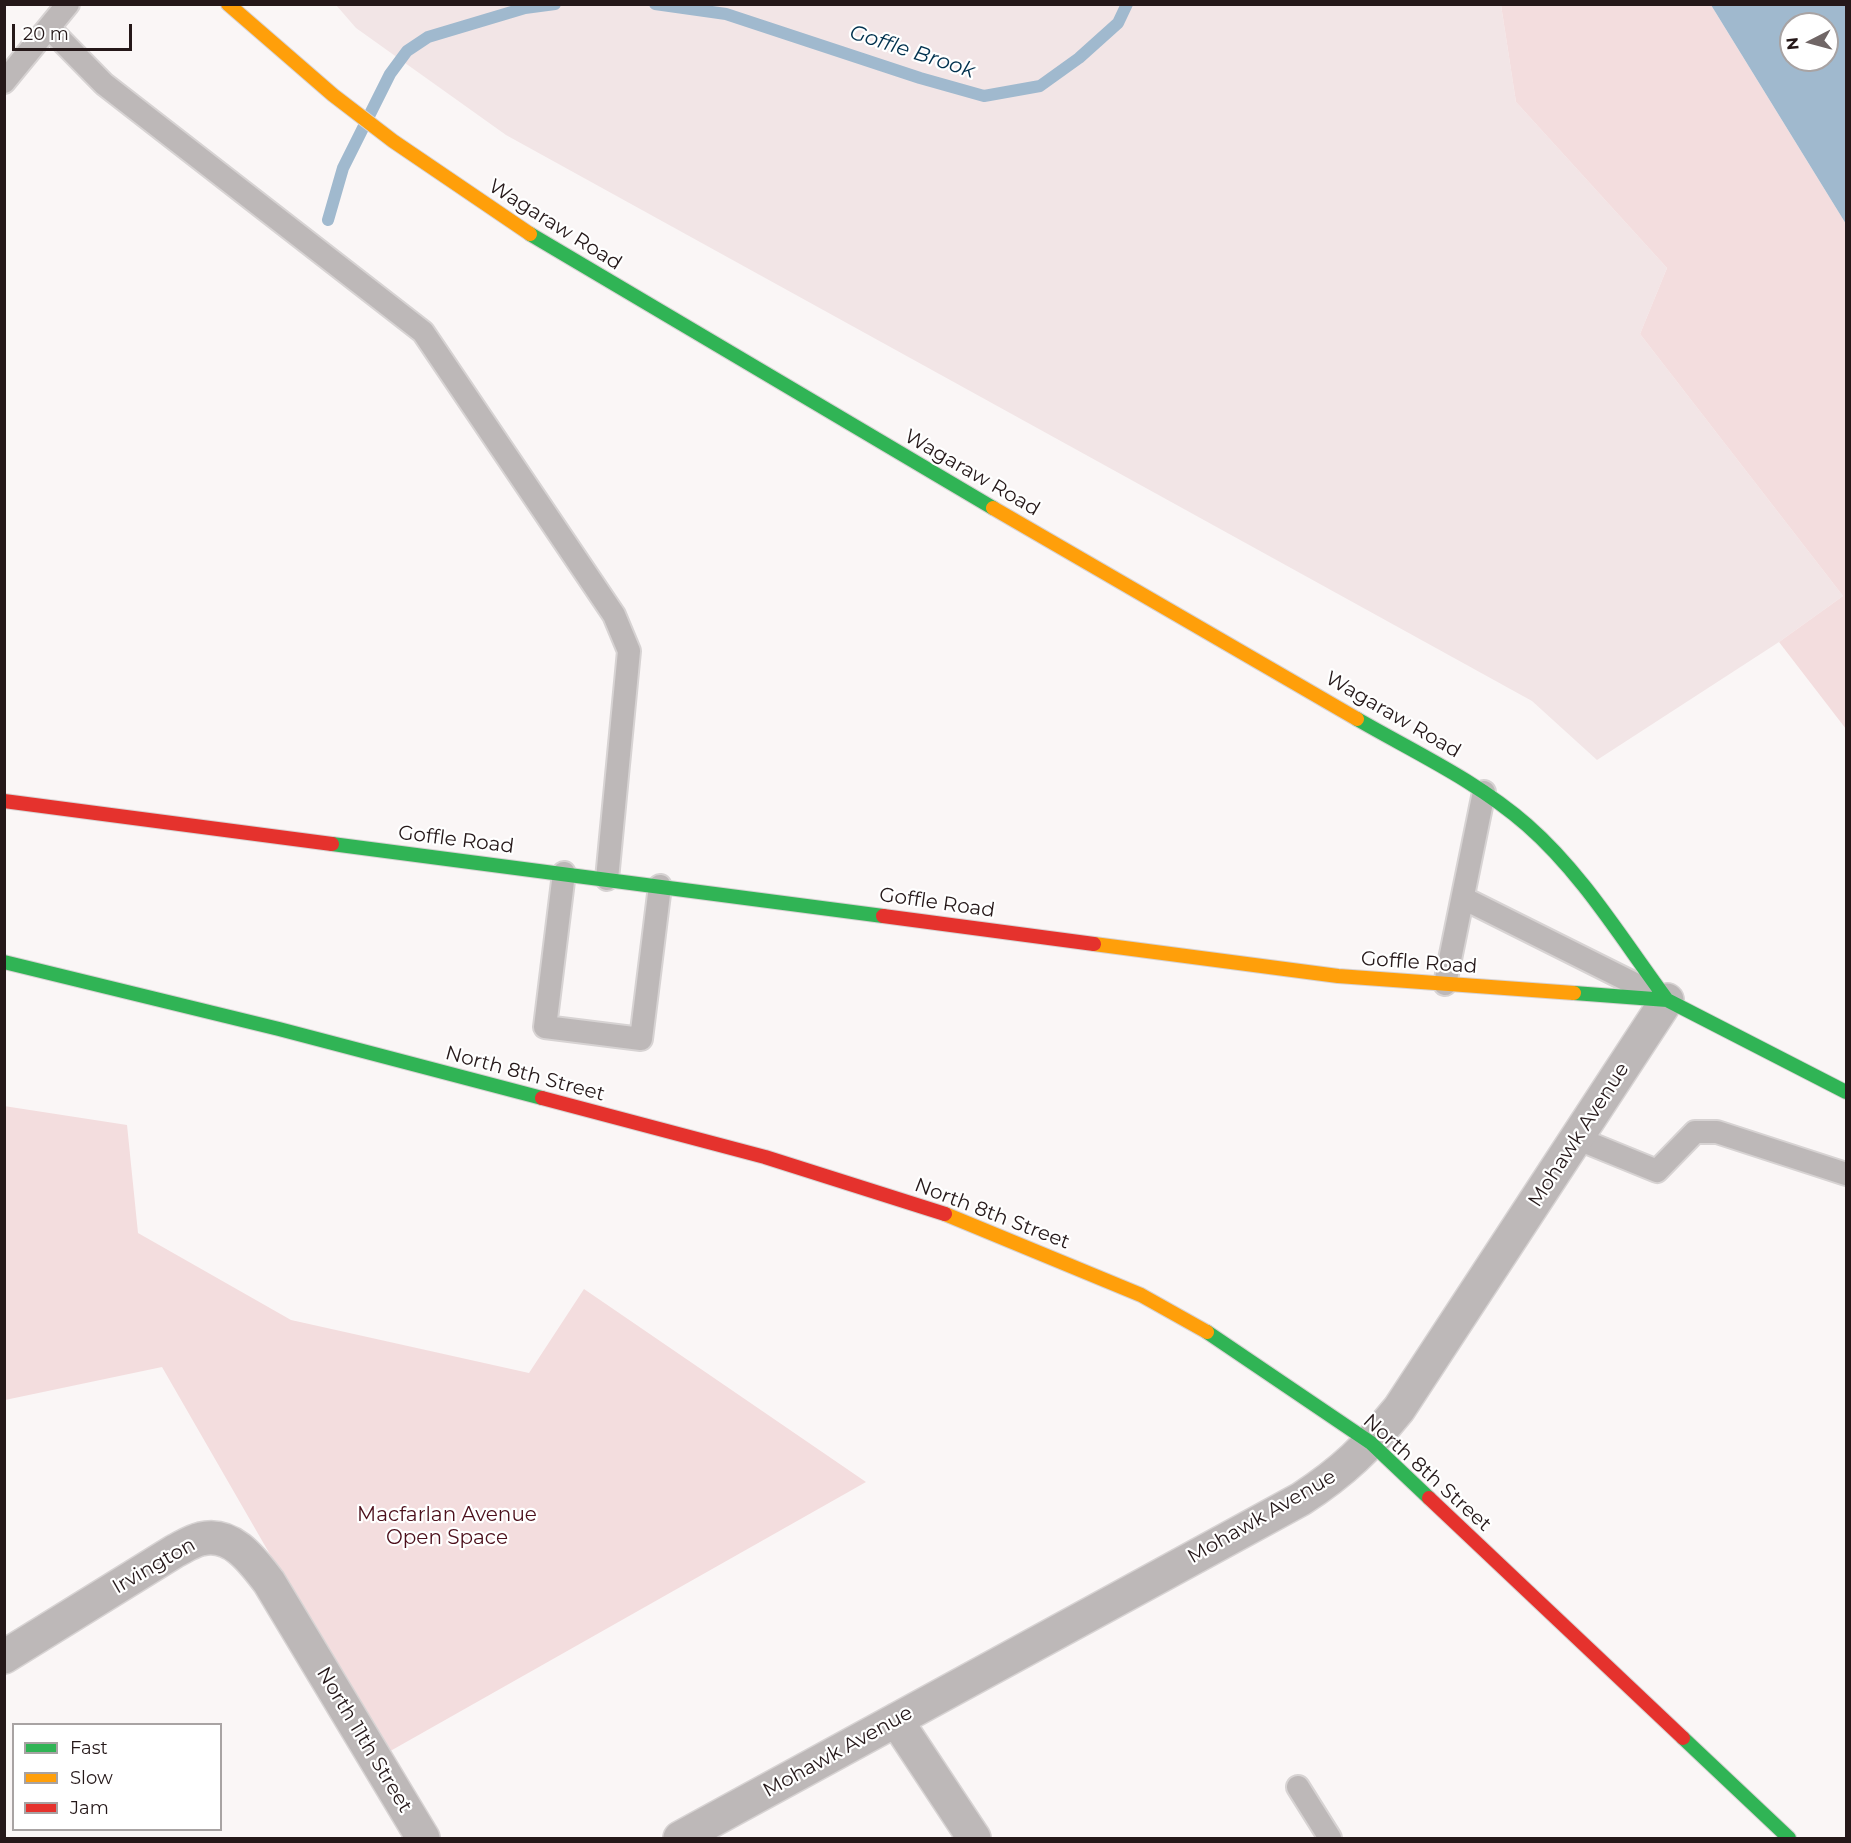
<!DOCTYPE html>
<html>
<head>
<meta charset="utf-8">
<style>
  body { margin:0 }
  #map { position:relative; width:1851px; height:1843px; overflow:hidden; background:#faf6f6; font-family:Montserrat,sans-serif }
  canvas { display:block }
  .frame { position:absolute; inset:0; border:6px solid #251819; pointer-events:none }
  .legend { position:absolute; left:12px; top:1723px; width:210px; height:108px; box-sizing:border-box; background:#fff; border:2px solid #a8a3a3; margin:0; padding:8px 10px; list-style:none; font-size:18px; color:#251819 }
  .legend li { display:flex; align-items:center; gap:12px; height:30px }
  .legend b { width:30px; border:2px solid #a8a3a3 }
  .north { position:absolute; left:1779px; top:12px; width:60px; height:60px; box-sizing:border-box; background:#fff; border:2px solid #a8a3a3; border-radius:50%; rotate:264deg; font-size:16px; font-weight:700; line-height:24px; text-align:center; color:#251819 }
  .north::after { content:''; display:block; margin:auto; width:21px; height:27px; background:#706666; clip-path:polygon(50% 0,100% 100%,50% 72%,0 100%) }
  .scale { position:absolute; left:12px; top:24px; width:120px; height:27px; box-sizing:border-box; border:3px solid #251819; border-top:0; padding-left:8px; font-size:18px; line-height:21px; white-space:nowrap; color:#251819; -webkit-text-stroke:4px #fff; paint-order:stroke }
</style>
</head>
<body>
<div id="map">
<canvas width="1851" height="1843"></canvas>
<div class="frame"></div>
<ul class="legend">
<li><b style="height:8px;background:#30b455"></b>Fast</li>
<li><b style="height:8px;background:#ff9f0a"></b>Slow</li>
<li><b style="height:8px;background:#e5322d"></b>Jam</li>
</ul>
<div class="north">N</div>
<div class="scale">20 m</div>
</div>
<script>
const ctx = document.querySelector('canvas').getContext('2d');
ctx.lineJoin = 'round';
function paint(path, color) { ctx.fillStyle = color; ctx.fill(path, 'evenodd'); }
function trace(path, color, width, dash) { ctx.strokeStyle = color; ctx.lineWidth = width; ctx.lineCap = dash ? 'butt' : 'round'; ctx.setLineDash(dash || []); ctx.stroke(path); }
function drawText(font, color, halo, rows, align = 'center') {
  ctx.font = font + ' Montserrat,sans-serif'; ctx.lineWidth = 4.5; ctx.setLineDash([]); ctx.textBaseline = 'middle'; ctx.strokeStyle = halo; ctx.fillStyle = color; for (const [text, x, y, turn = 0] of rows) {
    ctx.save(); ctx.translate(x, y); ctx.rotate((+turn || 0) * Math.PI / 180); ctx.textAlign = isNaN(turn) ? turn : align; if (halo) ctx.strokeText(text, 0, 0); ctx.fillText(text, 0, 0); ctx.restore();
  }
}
paint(new Path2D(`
  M336,5H1501L1516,102L1667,268L1640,334L1843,596L1779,642L1597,760L1532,701L506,135L356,28Z`), '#f2e5e6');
paint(new Path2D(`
  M1501,5H1711L1846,224V729L1779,642L1843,596L1640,334L1667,268L1516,102Z
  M4,1106L127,1125L138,1233L291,1320L529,1373L584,1289L866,1482L385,1754L162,1367L5,1400Z`), '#f3ddde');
paint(new Path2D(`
  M1711,5H1846V224ZM1791,24H1827V60H1791Z`), '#a0b9ce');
trace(new Path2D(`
  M655,4L726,14L920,78L984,96L1040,86L1079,58L1118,23L1127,4
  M328,220L343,168L390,74L407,51L428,37L525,8L555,4`), '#a0b9ce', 12);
const lane = new Path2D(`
  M49,28L104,84L423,332L614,615L629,651L607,879
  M4,82L68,4
  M564,873L545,1027L641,1039L660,886
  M1463,898L1655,994
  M1445,984L1484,792
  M1576,1138L1657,1171L1695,1132H1717L1846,1174
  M1298,1787L1330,1838`);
const street = new Path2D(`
  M4,1657L175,1551C183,1547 192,1541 201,1539C232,1531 253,1561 269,1582L423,1838
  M896,1720L974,1838
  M680,1838L1301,1499C1344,1471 1367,1448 1399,1409L1667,1000`);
const fast = new Path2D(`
  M530,234L993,508
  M1357,719C1414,752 1477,781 1527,825C1583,874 1623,941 1667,1000
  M332,844L883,916
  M4,962L279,1029L542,1098
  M1574,993L1667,1000L1846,1092
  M1207,1332L1371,1443L1429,1498
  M1683,1738L1789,1838`);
const slow = new Path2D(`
  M228,4L333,95L393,141L530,234
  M993,508L1357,719
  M1094,944L1338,976L1574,993
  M945,1214L1141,1295L1207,1332`);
const jam = new Path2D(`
  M4,801L332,844
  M883,916L1094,944
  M542,1098L765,1157L945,1214
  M1429,1498L1683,1738`);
trace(lane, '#d7d3d3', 26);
trace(street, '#d7d3d3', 36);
trace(fast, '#d7d3d3', 16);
trace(slow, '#d7d3d3', 16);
trace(jam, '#d7d3d3', 16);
trace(lane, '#bdb8b8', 22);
trace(street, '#bdb8b8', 33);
trace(fast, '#30b455', 14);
trace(slow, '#ff9f0a', 14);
trace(jam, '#e5322d', 14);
drawText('20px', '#251819', '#fff', [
  ["Wagaraw Road",555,225,32],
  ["Wagaraw Road",972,473,30],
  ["Wagaraw Road",1393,715,30],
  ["Goffle Road",456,840,7],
  ["Goffle Road",937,903,8],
  ["Goffle Road",1419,963,4],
  ["North 8th Street",525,1074,15],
  ["Mohawk Avenue",1579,1135,-57],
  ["North 8th Street",992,1214,21],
  ["North 8th Street",1427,1473,42],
  ["Mohawk Avenue",1262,1517,-30],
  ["Irvington",154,1566,-30],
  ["North 11th Street",364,1740,59],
  ["Mohawk Avenue",838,1752,-29]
]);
drawText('20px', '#4c0f1b', '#fff', [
  ["Macfarlan Avenue",447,1515],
  ["Open Space",447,1538]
]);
drawText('italic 21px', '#00314e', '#fff', [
  ["Goffle Brook",912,52,18]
]);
</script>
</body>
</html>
